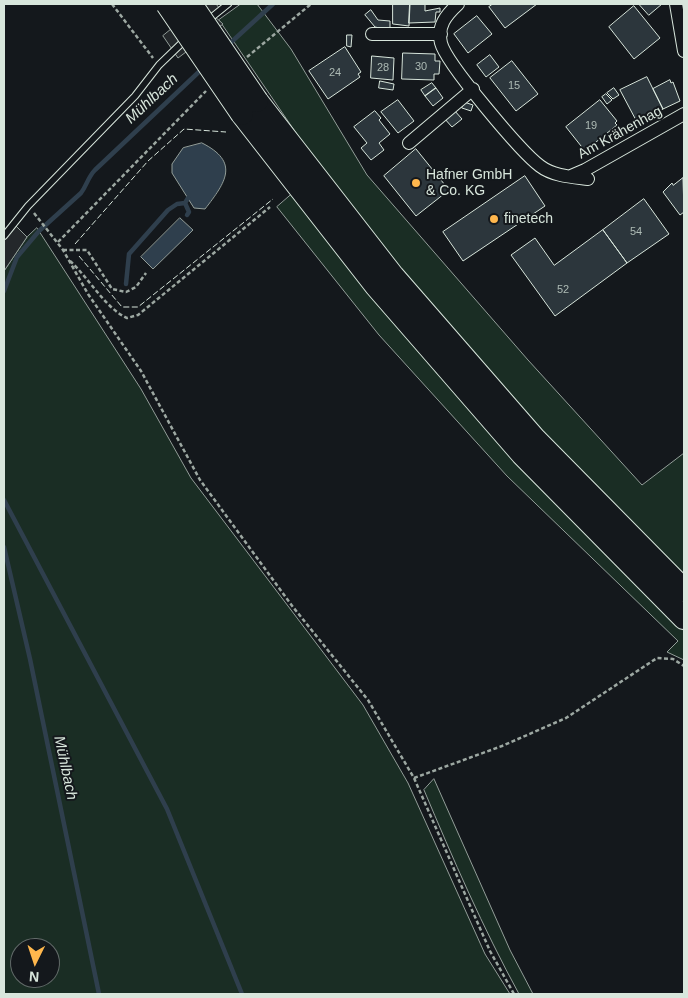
<!DOCTYPE html>
<html>
<head>
<meta charset="utf-8">
<style>
  body { margin:0 }
  #map { position:relative; width:688px; height:998px; overflow:hidden; background:#14181c; font-family:Arial,sans-serif }
  canvas { display:block }
  .frame { position:absolute; inset:0; border:5px solid #d8e6dc; pointer-events:none }
  .north { position:absolute; left:10px; top:938px; width:50px; height:50px; box-sizing:border-box; background:#14181c; border:1px solid #626a69; border-radius:50%; rotate:184deg; font-size:14px; font-weight:700; line-height:20px; text-align:center; color:#d8e6dc }
  .north::after { content:''; display:block; margin:auto; width:18px; height:22px; background:#ffb74d; clip-path:polygon(50% 0,100% 100%,50% 72%,0 100%) }
</style>
</head>
<body>
<div id="map">
<canvas width="688" height="998"></canvas>
<div class="frame"></div>
<div class="north">N</div>
</div>
<script>
const ctx = document.querySelector('canvas').getContext('2d');
ctx.lineJoin = 'round';
function paint(path, color) { ctx.fillStyle = color; ctx.fill(path, 'evenodd'); }
function trace(path, color, width, dash) { ctx.strokeStyle = color; ctx.lineWidth = width; ctx.lineCap = dash ? 'butt' : 'round'; ctx.setLineDash(dash || []); ctx.stroke(path); }
function drawText(font, color, halo, rows, align = 'center') {
  ctx.font = font + ' Arial,sans-serif'; ctx.lineWidth = 4; ctx.setLineDash([]); ctx.textBaseline = 'middle'; ctx.strokeStyle = halo; ctx.fillStyle = color; for (const [text, x, y, turn = 0] of rows) {
    ctx.save(); ctx.translate(x, y); ctx.rotate((+turn || 0) * Math.PI / 180); ctx.textAlign = isNaN(turn) ? turn : align; if (halo) ctx.strokeText(text, 0, 0); ctx.fillText(text, 0, 0); ctx.restore();
  }
}
const green = new Path2D(`
  M241,4H257L291,49L367,175L528,360L642,485L684,453V576L573,465L405,276L322,171L219,20Z
  M292,194L660,608L684,631V660L667,652L678,641L507,476L379,335L277,207Z
  M37,228L141,389L191,478L363,705L408,783L485,954L510,994H4V271L27,237ZM20,948H50V978H20Z
  M434,779L510,950L533,994H519C483,928 453,859 424,790Z`);
paint(green, '#1a2d24');
trace(green, '#939e99', 1);
const parking = new Path2D(`
  M202,4H216L220,9L213,15L223,24L178,58L163,36Z
  M15,225L27,237L4,271V238Z`);
paint(parking, '#24282b');
trace(parking, '#939e99', 1);
const water = new Path2D(`
  M202,143C240,162 226,182 205,209L194,208L172,173V164L183,148Z
  M180,218L193,230L153,269L141,257Z`);
paint(water, '#2f3f4d');
trace(water, '#939e99', 1);
trace(new Path2D(`
  M227,46L273,4
  M185,203L189,212L187,215
  M126,284L129,254L168,210L177,204L185,203L188,198
  M4,291L17,257L39,231L81,193C87,185 88,177 95,170L203,68
  M4,500L167,809L242,994
  M4,547L30,659L99,994`), '#2f3f4d', 4.5);
const building = new Path2D(`
  M393,4H410L409,26L393,24Z
  M410,4H425V11L440,8V12H436L435,22L409,23Z
  M493,4H537L505,28L489,7Z
  M639,4H662L649,15Z
  M634,6L660,38L634,59L609,27Z
  M371,10L378,20L390,21V30L375,27L365,15Z
  M477,16L492,34L468,53L454,34Z
  M347,35H352L351,47L347,46Z
  M345,47L361,72L358,74L360,77L328,99L309,71Z
  M403,53L435,54V61H440L439,74H434V80L402,79Z
  M490,55L499,67L486,77L477,65Z
  M372,56L394,58L393,80L371,78Z
  M512,61L538,94L516,111L490,78Z
  M647,77L663,109L660,111L661,113L638,124L620,90Z
  M670,80L671,83L673,82L680,101L663,109L653,89Z
  M380,81L394,84L393,90L379,88Z
  M432,83L436,88L425,96L421,90Z
  M436,88L443,98L433,106L425,96Z
  M614,88L619,95L613,99L607,93Z
  M606,94L612,100L607,104L602,97Z
  M398,100L414,121L398,133L381,112Z
  M600,100L617,121L615,123L617,125L585,151L566,127Z
  M464,102L473,105L471,111L462,108Z
  M454,110L462,119L452,127L444,118Z
  M375,111L381,118L379,120L390,134L379,143L384,150L371,160L361,148L367,143L354,127Z
  M416,149L449,190L416,216L384,176Z
  M525,176L545,206L463,261L443,232Z
  M683,178L684,212L680,215L663,192L672,183L673,185Z
  M644,199L669,234L627,263L603,230Z
  M603,230L627,263L555,316L511,255L535,238L554,265Z`);
paint(building, '#2c363c');
trace(building, '#d8e6dc', 1);
const lane = new Path2D(`
  M207,21L228,4
  M4,236L28,206L135,96L159,65L186,39`);
const street = new Path2D(`
  M458,4C446,15 437,26 441,43C446,63 521,152 540,166C553,176 572,177 588,179
  M676,4L684,51
  M372,34H441
  M409,143L473,89
  M571,176L585,170L684,114`);
const highway = new Path2D(`
  M257,101L393,276L534,438L684,590
  M242,114L376,286L522,454L684,618`);
trace(lane, '#d8e6dc', 8);
trace(street, '#d8e6dc', 14);
trace(highway, '#d8e6dc', 24);
trace(new Path2D(`
  M112,4L153,58
  M247,57L311,4
  M34,213L63,250L88,294L141,371L200,480L293,607L368,700L414,778L490,951L514,994
  M58,242L206,91
  M63,250H87L112,289L126,292L136,287L146,273
  M70,261C89,278 105,308 127,318L138,315L270,207
  M414,778L502,746L566,718L657,658L673,659L684,666`), '#9da8a2', 2.5, [4, 2.5]);
trace(lane, '#14181c', 6);
trace(street, '#14181c', 12);
trace(highway, '#14181c', 22);
const highwayBridge = new Path2D(`
  M167,4L242,114
  M191,4L257,101`);
trace(highwayBridge, '#d8e6dc', 24, []);
trace(highwayBridge, '#14181c', 22);
trace(new Path2D(`
  M75,244L148,161L184,129L226,132
  M79,256L122,307H138L273,199`), '#d8e6dc', 1, [6, 2.5]);
for (const [x, y, r, color] of [
  [416,183,5,"#ffb74d"],
  [494,219,5,"#ffb74d"]
]) { const dot = new Path2D(); dot.arc(x, y, r, 0, 2 * Math.PI); ctx.fillStyle = color; ctx.fill(dot); trace(dot, '#14181c', 2); }
drawText('11px', '#adbab4', null, [
  ["30",421,67],
  ["28",383,68],
  ["24",335,73],
  ["15",514,86],
  ["19",591,126],
  ["54",636,232],
  ["52",563,290]
]);
drawText('14px', '#d8e6dc', '#14181c', [
  ["Am Krähenhag",620,133,-29]
]);
drawText('14px', '#d8e6dc', '#14181c', [
  ["Hafner GmbH",426,175],
  ["& Co. KG",426,191],
  ["finetech",504,219]
], 'left');
drawText('italic 15px', '#d8e6dc', '#14181c', [
  ["Mühlbach",152,99,-43],
  ["Mühlbach",65,768,78]
]);
</script>
</body>
</html>
